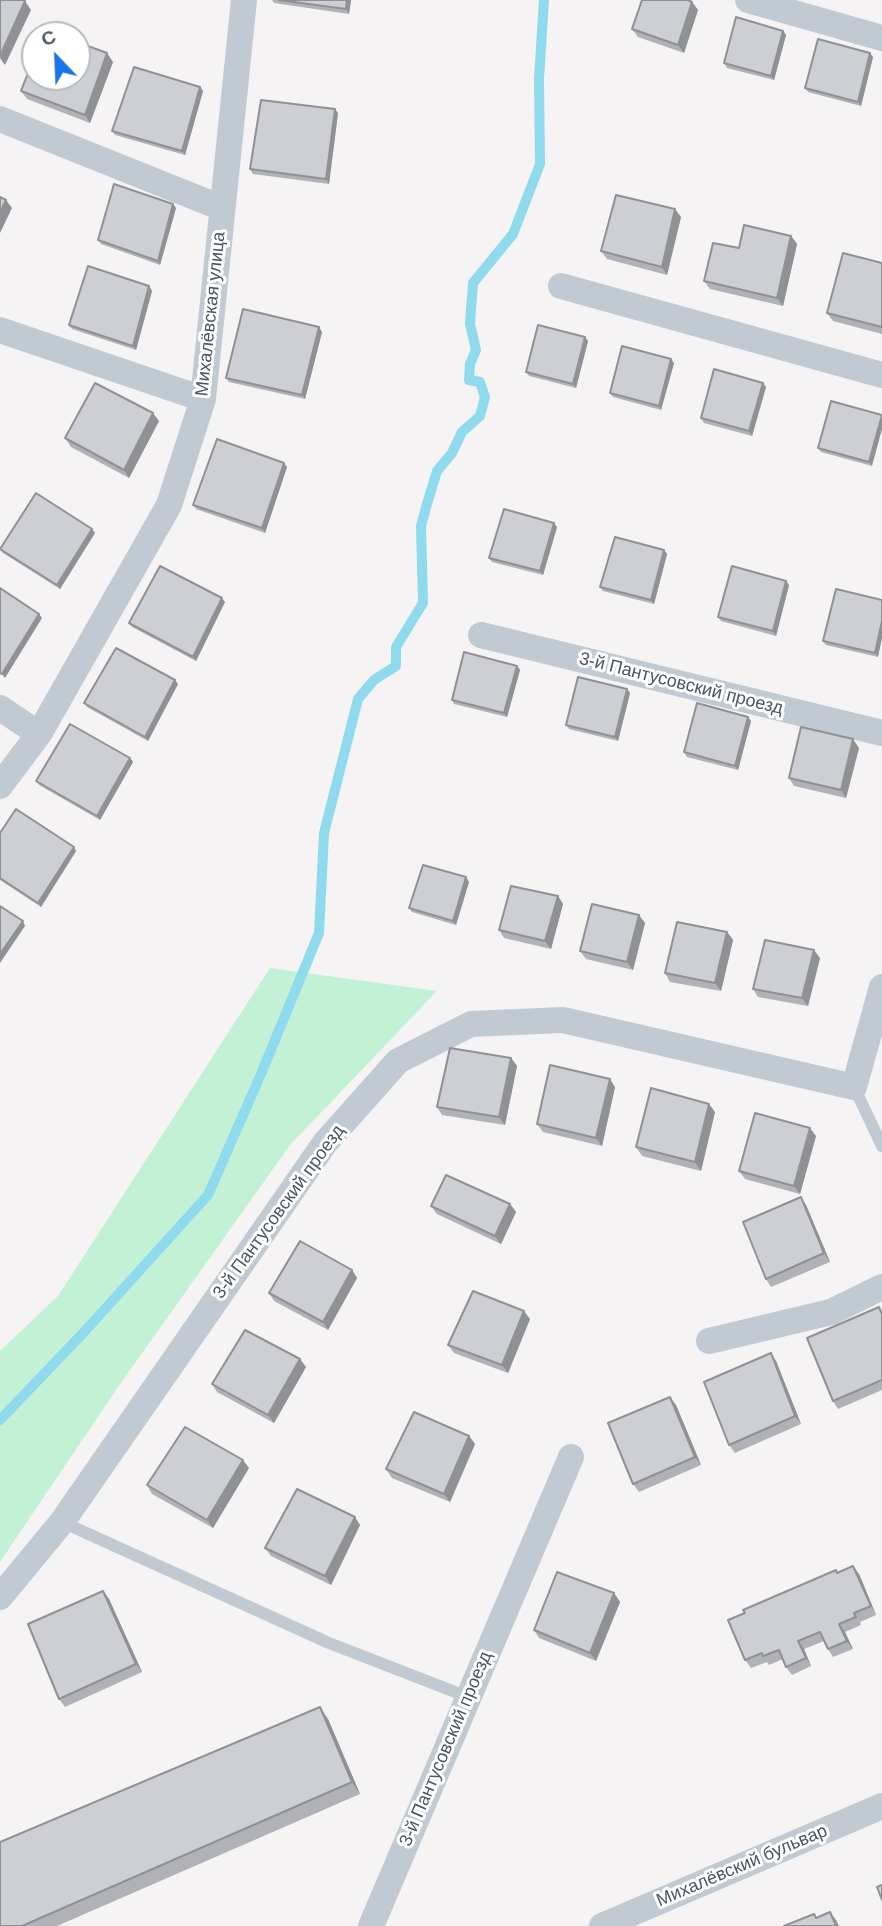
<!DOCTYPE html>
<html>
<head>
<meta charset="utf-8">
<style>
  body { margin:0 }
  #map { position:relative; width:882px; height:1926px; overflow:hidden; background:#f5f3f3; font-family:Helvetica,sans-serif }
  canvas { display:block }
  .north { position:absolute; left:21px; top:21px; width:70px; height:70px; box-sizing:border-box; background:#fff; border:2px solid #b7bbc0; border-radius:50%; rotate:337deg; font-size:19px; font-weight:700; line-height:28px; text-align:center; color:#4a5661 }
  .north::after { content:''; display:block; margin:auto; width:24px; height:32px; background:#1a73e8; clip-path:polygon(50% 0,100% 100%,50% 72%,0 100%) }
</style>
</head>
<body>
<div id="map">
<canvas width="882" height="1926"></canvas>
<div class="north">С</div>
</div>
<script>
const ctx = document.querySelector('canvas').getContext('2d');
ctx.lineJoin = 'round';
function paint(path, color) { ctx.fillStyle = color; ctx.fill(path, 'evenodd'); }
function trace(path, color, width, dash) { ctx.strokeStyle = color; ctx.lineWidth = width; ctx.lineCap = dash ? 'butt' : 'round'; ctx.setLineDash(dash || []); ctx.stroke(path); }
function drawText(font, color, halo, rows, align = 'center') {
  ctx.font = font + ' Helvetica,sans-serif'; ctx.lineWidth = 6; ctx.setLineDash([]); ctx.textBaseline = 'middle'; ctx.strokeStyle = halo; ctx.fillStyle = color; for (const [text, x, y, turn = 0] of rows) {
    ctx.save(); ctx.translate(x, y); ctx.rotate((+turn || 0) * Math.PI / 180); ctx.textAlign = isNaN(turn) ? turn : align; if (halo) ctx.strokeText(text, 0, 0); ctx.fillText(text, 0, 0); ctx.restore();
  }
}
paint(new Path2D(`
  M270,968L437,991L290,1145L118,1387L0,1562V1351L58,1296Z`), '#c3f1d5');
trace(new Path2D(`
  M0,1420L85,1331L208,1195L261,1074L319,933L324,833L358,699L374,680L396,666V647L423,603L421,526L427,504L437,471L452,453L462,432L480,416L485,397L480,382L469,380L470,364L476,350L470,324L473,283L513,234L540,164L539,79L544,0`), '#90daee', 10);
trace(new Path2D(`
  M854,1087L882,1146
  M62,1522L329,1643L468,1697`), '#c1cad2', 12);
trace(new Path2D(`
  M748,0L882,38
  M0,119L222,208
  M561,286L882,375
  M0,330L203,399
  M481,635L882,733
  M0,708L39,734
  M0,786L39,734L169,505L203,399L244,0
  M709,1341L831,1312L882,1287
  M0,1597L62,1522L325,1143L398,1061L471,1024L563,1020L854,1087L882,987
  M371,1926L571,1457
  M602,1926L882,1806`), '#c1cad2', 26);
paint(new Path2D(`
  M272,0H351L349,14L274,3Z
  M692,2L698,10L684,53L638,37L632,29Z
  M783,31L786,35L774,80L727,68L724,63Z
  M873,57L861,106L808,92L805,88Z
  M113,62L90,123L27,99L21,91Z
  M200,87L203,91L185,155L115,135L112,131Z
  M338,113L329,184L253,174L250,169Z
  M173,204L176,208L160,265L101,244L98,240Z
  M681,217L667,275L607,259L601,251Z
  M791,236L797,244L783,306L710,289L704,281L739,248Z
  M882,263V334L833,321L827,313Z
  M149,286L152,291L136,350L72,329L69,325Z
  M322,332L305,399L229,382L226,378Z
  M588,341L576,388L529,376L526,372Z
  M674,363L661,410L613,397L610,393Z
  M766,387L752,436L704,423L701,418Z
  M831,401L872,466L821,452L818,448Z
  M159,421L129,478L71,447L65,438Z
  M287,467L265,533L196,509L193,505Z
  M557,527L543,575L492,562L489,558Z
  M92,529L95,533L60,589L3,553L0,549Z
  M664,550L667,554L654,604L603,591L600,587Z
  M786,581L789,585L776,636L721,621L718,617Z
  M882,600L878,657L826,645L823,641Z
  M225,602L196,661L132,627L129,623Z
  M517,666L520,670L507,717L454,704L452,700Z
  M178,684L148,741L87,707L84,703Z
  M627,689L630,693L618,741L569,729L566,725Z
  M748,717L751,721L738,770L687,757L684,752Z
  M859,748L846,798L794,786L789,778Z
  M130,758L133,762L100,820L39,785L36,781Z
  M0,833L76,851L41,907L0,880Z
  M466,877L469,882L456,925L412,912L409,908Z
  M558,896L563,904L551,949L504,938L499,930Z
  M645,923L633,970L586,959L580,951Z
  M727,932L733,940L721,991L670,982L665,973Z
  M820,958L808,1006L758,997L753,989Z
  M511,1058L517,1066L505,1125L442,1115L437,1107Z
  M615,1087L602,1146L543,1132L537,1124Z
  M715,1112L701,1171L642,1156L636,1147Z
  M816,1136L800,1194L745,1179L739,1171Z
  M510,1204L516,1212L501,1244L437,1214L431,1206Z
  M806,1205L830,1262L771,1287L766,1279Z
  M352,1270L357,1278L328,1330L274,1301L269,1293Z
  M882,1311V1390L838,1409L833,1401Z
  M530,1319L508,1373L454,1353L448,1345Z
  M776,1361L801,1424L735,1453L729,1445Z
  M306,1367L274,1423L217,1392L212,1384Z
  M676,1405L701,1465L639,1492L633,1484Z
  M469,1436L475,1444L450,1502L392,1478L386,1469Z
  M249,1468L213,1528L152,1494L147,1485Z
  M360,1525L331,1585L271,1556L265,1548Z
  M837,1573L859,1574L876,1615L860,1622L861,1625L845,1632L853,1649L833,1657L828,1649L824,1641L804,1649L811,1666L792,1675L786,1667L783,1659L769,1665L767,1662L751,1668L745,1660Z
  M103,1591L109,1599L142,1672L65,1707L59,1699Z
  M614,1593L620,1602L596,1661L539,1638L534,1630Z
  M328,1719L360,1794L57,1926H0Z`), '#b0b2b7');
paint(new Path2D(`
  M347,0H351L349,14L346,9Z
  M25,1L31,10L5,65L0,58Z
  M692,2L698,10L684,53L678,45Z
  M783,31L786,35L774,80L771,76Z
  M107,53L113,62L90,123L85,115Z
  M870,53L873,57L861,106L858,102Z
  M200,87L203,91L185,155L182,151Z
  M335,109L338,113L329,184L326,179Z
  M6,200L12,208L0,233V213Z
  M173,204L176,208L160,265L158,261Z
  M675,209L681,217L667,275L662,267Z
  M791,236L797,244L783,306L777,298Z
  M149,286L152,291L136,350L133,346Z
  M319,327L322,332L305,399L302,395Z
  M585,337L588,341L576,388L573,384Z
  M671,359L674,363L661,410L659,406Z
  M763,383L766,387L752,436L749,431Z
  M153,413L159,421L129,478L124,470Z
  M882,415V429L872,466L869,462Z
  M284,463L287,467L265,533L262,528Z
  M554,523L557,527L543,575L540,571Z
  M92,529L95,533L60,589L57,585Z
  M664,550L667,554L654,604L651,600Z
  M786,581L789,585L776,636L773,631Z
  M222,598L225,602L196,661L193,657Z
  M39,614L42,618L5,678L2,674Z
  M882,621V638L878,657L875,653Z
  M517,666L520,670L507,717L504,713Z
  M175,680L178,684L148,741L145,737Z
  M627,689L630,693L618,741L615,737Z
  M748,717L751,721L738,770L735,766Z
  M853,739L859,748L846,798L841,790Z
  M130,758L133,762L100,820L97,816Z
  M74,847L76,851L41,907L38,903Z
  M466,877L469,882L456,925L453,921Z
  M558,896L563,904L551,949L545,941Z
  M639,915L645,923L633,970L627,962Z
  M23,921L25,926L0,963V954Z
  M727,932L733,940L721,991L715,983Z
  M814,950L820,958L808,1006L802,998Z
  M511,1058L517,1066L505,1125L499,1117Z
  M610,1079L615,1087L602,1146L596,1138Z
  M709,1104L715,1112L701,1171L695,1162Z
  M810,1128L816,1136L800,1194L794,1186Z
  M801,1197L806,1205L830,1262L824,1253Z
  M510,1204L516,1212L501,1244L495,1236Z
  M352,1270L357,1278L328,1330L323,1322Z
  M524,1311L530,1319L508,1373L502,1365Z
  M771,1353L776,1361L801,1424L795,1416Z
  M300,1359L306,1367L274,1423L268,1415Z
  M670,1397L676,1405L701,1465L695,1457Z
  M469,1436L475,1444L450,1502L444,1494Z
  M243,1460L249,1468L213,1528L207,1520Z
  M355,1517L360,1525L331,1585L325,1576Z
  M853,1566L859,1574L876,1615L871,1606Z
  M103,1591L109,1599L142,1672L136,1664Z
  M614,1593L620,1602L596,1661L590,1653Z
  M839,1624L845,1632L853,1649L847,1641Z
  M798,1641L804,1649L811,1666L806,1658Z
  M320,1707L328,1719L360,1794L352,1782Z
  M830,1912L836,1920L839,1926H836Z`), '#909195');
const building = new Path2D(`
  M0,0H23L25,1L0,56Z
  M279,0H347L346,9Z
  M642,0H688L692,2L678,45L632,29Z
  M736,17L783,31L771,76L724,63Z
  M45,29L60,35H42Z
  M818,39L870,53L858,102L805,88Z
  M77,42L107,53L85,115L21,91L35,55V77H77Z
  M134,67L200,87L182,151L112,131Z
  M261,100L335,109L326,179L250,169Z
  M114,184L173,204L158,261L98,240Z
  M616,195L675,209L662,267L601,251Z
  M0,197L6,200L0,213Z
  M744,225L791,236L777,298L704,281L713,243L739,248Z
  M843,253L882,263V327L827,313Z
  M88,266L149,286L133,346L69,325Z
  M243,309L319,327L302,395L226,378Z
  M538,325L585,337L573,384L526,372Z
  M622,346L671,359L659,406L610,393Z
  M714,369L763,383L749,431L701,418Z
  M95,383L153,413L124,470L65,438Z
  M831,401L882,415L869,462L818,448Z
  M217,439L284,463L262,528L193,505Z
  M36,493L92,529L57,585L0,549Z
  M504,509L554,523L540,571L489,558Z
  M615,537L664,550L651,600L600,587Z
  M160,566L222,598L193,657L129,623Z
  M732,566L786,581L773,631L718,617Z
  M0,588L39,614L2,674L0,673Z
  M836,589L882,600V621L875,653L823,641Z
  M116,648L175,680L145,737L84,703Z
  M464,652L517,666L504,713L452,700Z
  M578,677L627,689L615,737L566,725Z
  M697,703L748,717L735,766L684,752Z
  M70,724L130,758L97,816L36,781Z
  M801,727L853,739L841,790L789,778Z
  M16,809L74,847L38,903L0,878V833Z
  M423,865L466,877L453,921L409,908Z
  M511,886L558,896L545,941L499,930Z
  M592,904L639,915L627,962L580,951Z
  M0,906L23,921L0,954Z
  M677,922L727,932L715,983L665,973Z
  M765,940L814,950L802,998L753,989Z
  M450,1048L511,1058L499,1117L437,1107Z
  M550,1065L610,1079L596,1138L537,1124Z
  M651,1088L709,1104L695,1162L636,1147Z
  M755,1113L810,1128L794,1186L739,1171Z
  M446,1175L510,1204L495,1236L431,1206Z
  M801,1197L824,1253L766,1279L743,1222Z
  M300,1241L352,1270L323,1322L269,1293Z
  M473,1291L524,1311L502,1365L448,1345Z
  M879,1307L882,1314V1380L833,1401L807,1338Z
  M245,1330L300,1359L268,1415L212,1384Z
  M771,1353L795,1416L729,1445L704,1382Z
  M670,1397L695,1457L633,1484L608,1423Z
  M414,1412L469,1436L444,1494L386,1469Z
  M185,1427L243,1460L207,1520L147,1485Z
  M297,1489L355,1517L325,1576L265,1548Z
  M853,1566L871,1606L854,1613L856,1617L839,1624L847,1641L828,1649L820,1632L798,1641L806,1658L786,1667L779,1650L763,1656L762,1653L745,1660L728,1620L745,1613L743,1610L836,1570L837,1573Z
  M557,1572L614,1593L590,1653L534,1630Z
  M103,1591L136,1664L59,1699L28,1624Z
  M320,1707L352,1782L22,1926H0V1842Z
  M882,1885V1900L877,1887Z
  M830,1912L836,1926H784L814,1914L816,1918Z`);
paint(building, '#cdcfd5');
trace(building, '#909195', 2);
drawText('18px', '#4a5661', '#fff', [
  ["Михалёвская улица",211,314,-84],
  ["3-й Пантусовский проезд",681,684,14],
  ["3-й Пантусовский проезд",279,1212,-54],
  ["3-й Пантусовский проезд",446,1749,-67],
  ["Михалёвский бульвар",742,1866,-23]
]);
</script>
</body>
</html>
